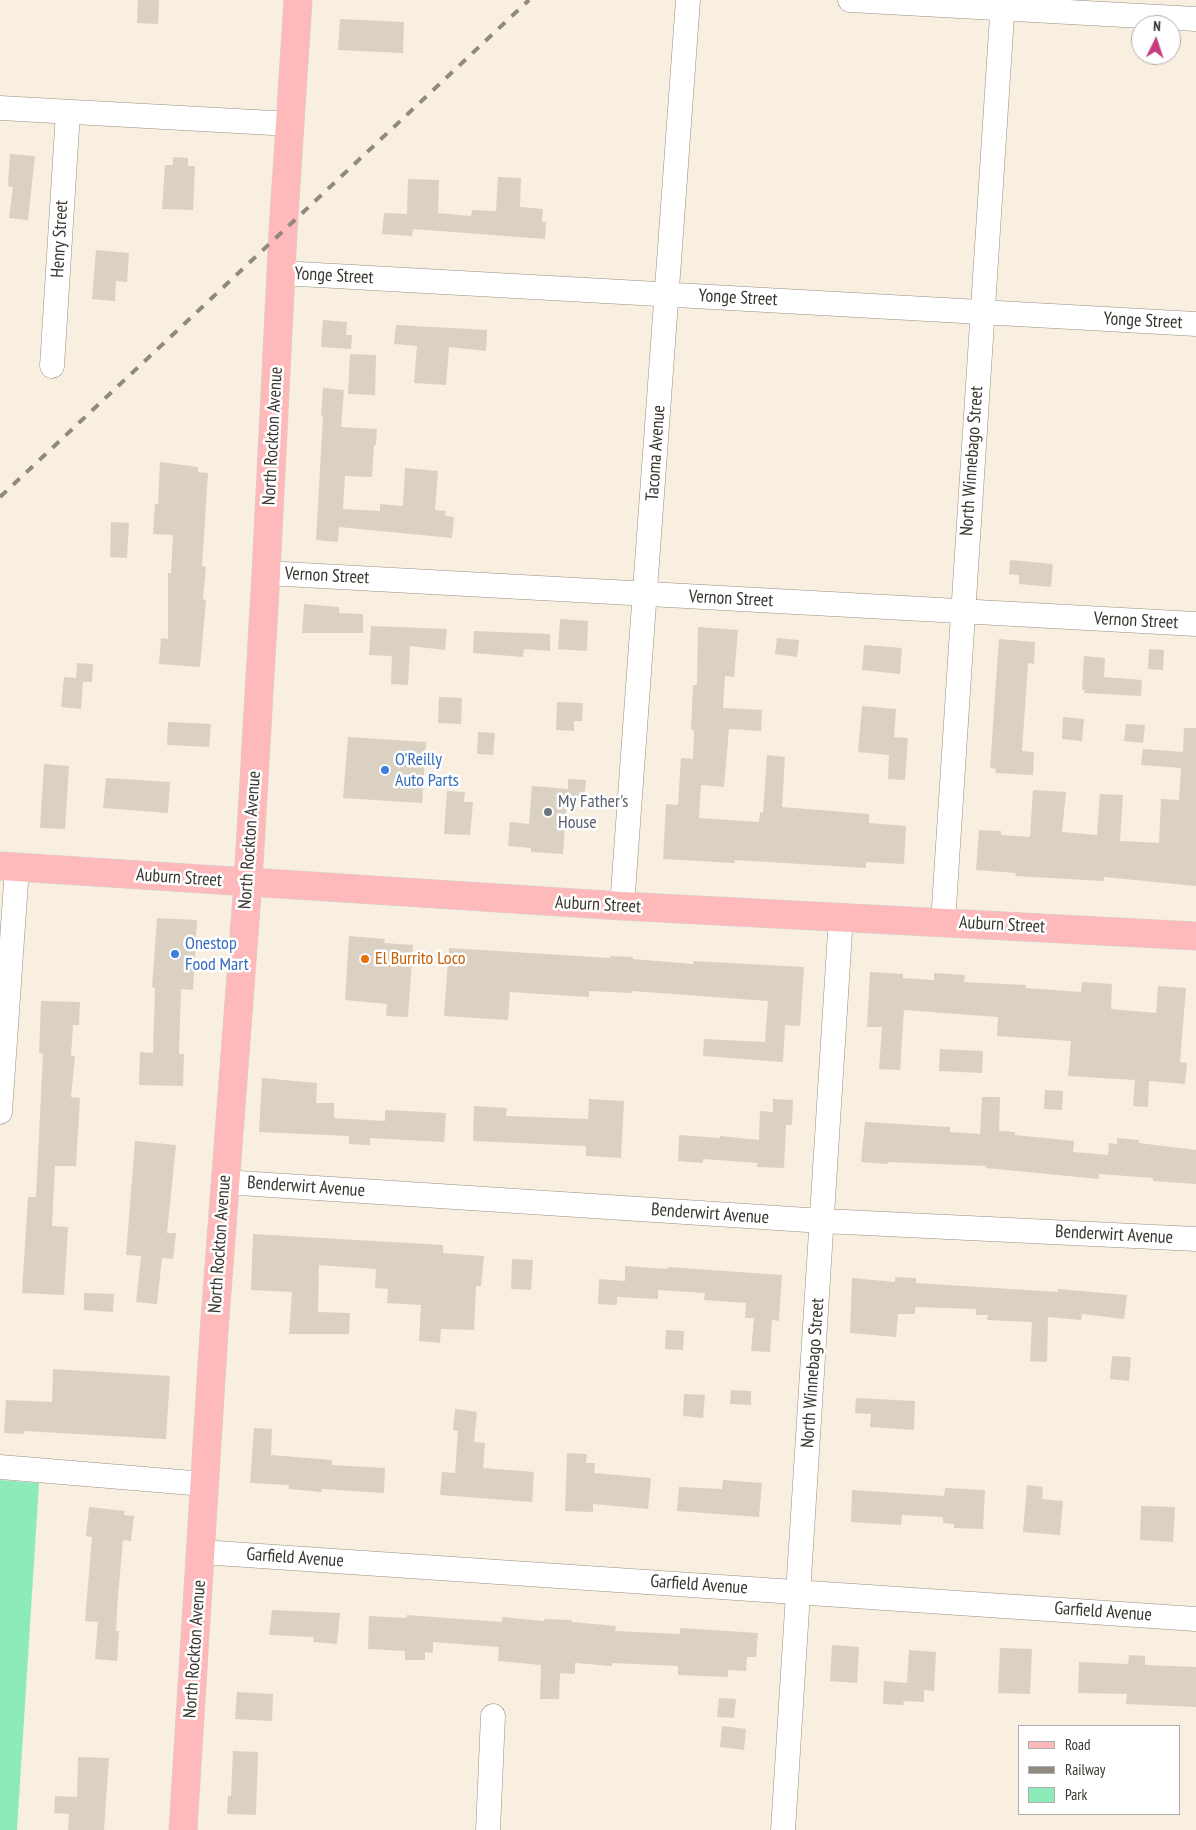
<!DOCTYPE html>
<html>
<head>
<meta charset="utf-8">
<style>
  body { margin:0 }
  #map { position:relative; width:1196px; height:1830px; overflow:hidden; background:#f8efe0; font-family:"PT Sans Narrow",sans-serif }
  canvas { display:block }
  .legend { position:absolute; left:1018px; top:1725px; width:162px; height:90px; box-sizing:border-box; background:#fff; border:1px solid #b0aeac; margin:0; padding:6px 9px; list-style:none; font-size:15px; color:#39352f }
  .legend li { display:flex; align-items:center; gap:10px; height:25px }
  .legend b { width:25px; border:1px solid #b0aeac }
  .north { position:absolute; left:1131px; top:15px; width:50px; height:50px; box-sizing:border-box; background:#fff; border:1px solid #b0aeac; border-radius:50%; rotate:4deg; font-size:14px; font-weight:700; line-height:20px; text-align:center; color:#39352f }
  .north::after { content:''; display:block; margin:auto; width:18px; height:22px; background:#c53f7f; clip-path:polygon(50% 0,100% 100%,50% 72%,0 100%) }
</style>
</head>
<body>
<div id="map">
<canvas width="1196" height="1830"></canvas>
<ul class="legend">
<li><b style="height:6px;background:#feb9bb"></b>Road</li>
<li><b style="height:6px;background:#8f897f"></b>Railway</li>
<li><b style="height:14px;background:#8debb9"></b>Park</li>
</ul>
<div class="north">N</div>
</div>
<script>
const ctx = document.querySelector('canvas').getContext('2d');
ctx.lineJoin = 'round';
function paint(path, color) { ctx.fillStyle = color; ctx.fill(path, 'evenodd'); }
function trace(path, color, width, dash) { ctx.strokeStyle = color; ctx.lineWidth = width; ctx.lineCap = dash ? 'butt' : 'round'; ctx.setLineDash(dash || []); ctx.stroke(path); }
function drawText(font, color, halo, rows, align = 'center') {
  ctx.font = font + ' "PT Sans Narrow",sans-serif'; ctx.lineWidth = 5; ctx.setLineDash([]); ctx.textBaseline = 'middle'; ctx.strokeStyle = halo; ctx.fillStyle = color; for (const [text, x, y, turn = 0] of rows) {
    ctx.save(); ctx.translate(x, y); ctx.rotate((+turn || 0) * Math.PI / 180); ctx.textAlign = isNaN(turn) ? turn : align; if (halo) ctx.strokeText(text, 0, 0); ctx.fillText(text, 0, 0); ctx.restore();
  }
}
paint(new Path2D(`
  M0,1480L39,1483L17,1830H0Z`), '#8debb9');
paint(new Path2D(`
  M138,0H159L158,24L137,23Z
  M340,19L404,22L403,53L338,50Z
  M10,154L35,156L28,220L9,218L13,187L8,186Z
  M173,157L188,158V166H195L193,210L162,209L165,165H173Z
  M498,177L521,178L520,207L543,209L542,222H546L545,239L413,229L412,236L382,234L384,213L407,214L408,179L439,180L438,213L471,216L472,210L496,211Z
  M96,250L129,253L127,282L116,281L115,301L92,299Z
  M323,320L347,322L346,335H352L351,349L321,347Z
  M396,325L487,330L486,351L449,347L446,385L414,383L417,346L394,344Z
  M350,354L376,355L375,395L348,394Z
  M323,388L344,390L341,427L377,429L376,445H374L372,477L345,476L343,509L380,511V504L403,506L405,468L438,471L435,510L446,511L445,516L454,517L452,538L339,527L338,542L316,540L323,416H321Z
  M160,462L198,467V472L208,473L202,566L206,567L203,599L206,600L200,667L159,664L161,638L168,639V573H171L173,535L153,534L155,504H158Z
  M111,522L129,523L127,558L110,557Z
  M1010,560L1053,564L1051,587L1019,584V575L1009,574Z
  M304,604L339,607V613L363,614V633H302Z
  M560,619L588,621L587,651L558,649Z
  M371,626L447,629L445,650L410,646L408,685L391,684L392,656L369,655Z
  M698,627L738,630L734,677L725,676L723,708L762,710L761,731L729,729L724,787L701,785L699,818L759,822L760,812L763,813L767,755L785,757L782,807L869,814V823L906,826L904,864L866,862V868L735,860V863L663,859L666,804L678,805L681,758L693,759L694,730H691L693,685H697Z
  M474,631L550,634V651L524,649L523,657L473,653Z
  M777,638L799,640L797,657L775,654Z
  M999,639L1035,642L1034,664L1028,663L1022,751L1034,752L1033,775L995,773L996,769L990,768Z
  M864,645L902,648L900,674L862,670Z
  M1149,649L1164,650L1163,670L1148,669Z
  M1084,656L1105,658L1104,677L1142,680L1141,696L1084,693L1085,690H1082Z
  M77,663L93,664L92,682H83L81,709L61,707L64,677L76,678Z
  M439,697L462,698L461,724L438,723Z
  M557,702L583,703L582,721H574V731L556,730Z
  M862,706L896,709L894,737L908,738L905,780L888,779L889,755L858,752Z
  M1063,717L1084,719L1082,741L1062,739Z
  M168,722L211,724L209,747L167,745Z
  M1126,724L1145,725L1143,743L1124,741Z
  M1184,728H1196V886L1104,877V881L1015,876L1016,873L976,870L979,830L1001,831V835L1030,837L1033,790L1066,792L1062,832L1097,835L1100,794L1123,795L1120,841L1159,843L1161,799L1179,800L1181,768L1141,765L1143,749L1183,752Z
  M478,732L495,733L493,755L477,754Z
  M348,737L426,742L422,803L343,798Z
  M44,764L69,766L65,829L40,828Z
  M106,778L170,782L168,813L103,808Z
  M568,779L586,780L584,801L567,800L563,854L531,852V848L508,846L510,822L529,824L532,786L568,789Z
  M447,791L465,792L464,802H473L470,835L444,834Z
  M157,918L197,920L193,990L181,989L179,1054H184L183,1086L139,1085L140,1052L153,1053L155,988L152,987Z
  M349,936L385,939L384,943L413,945L408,1017L386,1016L387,1004L345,1000Z
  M449,948L610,958V956L633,957V959L693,964V961L804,967L800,1026L785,1025L783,1062L703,1056L704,1039L765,1042L768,1001L632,991V993L589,991V997L510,992L508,1020L444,1016Z
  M870,972L903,974V978L934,980V973L965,975L964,982L1026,985V988L1081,992L1082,982L1112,984L1111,1009L1156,1013L1158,986L1186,988L1180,1062L1187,1063L1185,1084L1149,1081L1148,1107L1133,1106L1135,1080L1068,1076L1071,1041L997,1036L998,1017L904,1010L900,1070L879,1069L882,1027H867Z
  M41,1001L80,1002L79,1025H73L71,1056H75L71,1097L80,1098L76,1166H55L52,1226L68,1227L64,1295L22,1293L28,1197H36L43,1054L39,1053Z
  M940,1049L983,1051L982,1073L939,1071Z
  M262,1078L317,1083L316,1103H334V1118L385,1121V1110L446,1113L444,1142L370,1138V1145L349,1144V1136L259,1132Z
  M1045,1090L1063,1091L1062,1110L1044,1109Z
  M982,1097H1000L999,1131L1015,1132V1135L1074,1141L1073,1152L1108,1155L1109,1143L1117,1144V1138L1139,1140V1143L1196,1150V1184L1153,1181V1178L1099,1174V1179L986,1168V1166L888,1162V1164L861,1162L865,1122L950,1127V1132L980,1134Z
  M589,1099L624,1101L621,1158L586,1156V1146L473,1141L474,1106L507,1108L506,1116L588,1119Z
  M773,1099L793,1100L792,1125H786L784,1168L757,1167L758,1163L703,1159V1163L678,1161L679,1135L720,1138V1136L759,1140L760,1111L773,1112Z
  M135,1141L176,1145L167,1233H176L173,1259L162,1258L157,1304L136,1302L141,1256L126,1255Z
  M253,1234L443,1245V1253L484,1256L481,1286H476L474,1330L441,1329L440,1343L419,1341L421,1305L387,1303L388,1289L375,1288L376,1269L319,1265L318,1312L350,1313L349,1334H289L292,1292L251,1290Z
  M512,1259L533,1260L531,1290L511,1289Z
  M625,1266L667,1269L668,1267L782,1275L779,1321L772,1320L770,1352L751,1351L754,1318H745L746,1303L704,1300L705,1293L658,1290V1299L617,1297V1305L598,1304L599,1279L625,1281Z
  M895,1277L916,1278V1283L1058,1292V1289L1127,1295L1124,1319L1082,1314L1081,1320L1048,1317L1047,1362L1030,1361L1032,1322L987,1320L988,1315H976V1309L915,1307V1314H898L896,1337L850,1333L852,1278L895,1282Z
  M84,1293L114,1294L113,1312L84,1310Z
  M666,1330L684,1331L683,1350L665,1349Z
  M1112,1356L1131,1357L1129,1381L1110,1379Z
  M53,1369L170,1376L166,1439L24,1431V1434L4,1433L6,1400L52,1402Z
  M731,1390L751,1391V1405L730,1404Z
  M684,1394L705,1395L703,1418L683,1416Z
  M856,1398L915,1401L914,1430L870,1427L871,1414L855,1413Z
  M455,1409L477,1412L474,1442L485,1443L483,1468L534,1472L532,1502L440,1495L442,1472L455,1473L458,1431L453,1430Z
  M254,1428L272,1429L271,1455L332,1460V1465L385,1468L384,1493L322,1489L321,1492L289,1489V1485L250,1483Z
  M567,1453L587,1454L586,1463H595L594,1473L651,1478L648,1509L593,1504V1512L565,1511Z
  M723,1480L762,1483L759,1517L677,1511L679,1487L722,1489Z
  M1027,1485L1043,1487L1042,1499L1063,1501L1060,1535L1023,1532Z
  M945,1488L985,1490L983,1529L954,1528V1524L943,1523V1517L902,1515L901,1525L851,1522L852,1490L944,1496Z
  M1141,1506L1175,1507L1173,1542L1140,1540Z
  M89,1507L125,1511L124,1515L134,1516L131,1541L123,1540L118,1596L116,1631H119L117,1661L95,1659L98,1622L85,1621L92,1537L86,1536Z
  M272,1610L340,1613L337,1644L313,1642L314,1637L269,1635Z
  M407,1615L502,1622V1617L544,1621V1619L572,1620V1622L616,1626L615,1631L680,1634V1628L758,1633L756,1657H747L746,1671L728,1670V1677L678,1675V1666L612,1663V1666L575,1663V1674L560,1673L559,1699H540L541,1665L498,1661L499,1647L433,1642V1653L425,1652V1660H405V1651L368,1649L369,1616L406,1618Z
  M832,1645L859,1647L857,1683L830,1681Z
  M1000,1648L1032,1649L1030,1694L998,1693Z
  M909,1650L936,1652L934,1691L924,1690V1702L904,1701L903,1705L883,1704L884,1681L907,1683Z
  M1129,1655L1145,1656V1665L1196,1667V1707L1126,1704L1127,1694L1078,1693L1079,1662L1128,1664Z
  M237,1692L273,1694L272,1721L235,1719Z
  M719,1698L736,1699L734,1718L717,1717Z
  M722,1726L746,1729L744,1750L720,1747Z
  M233,1751L258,1752L256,1815L227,1814L228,1796H231Z
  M78,1757L109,1758L104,1830H68L69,1814L54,1813L55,1796L77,1797Z`), '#dad1c2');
const minor = new Path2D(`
  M850,0L1196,19
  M0,108L291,124
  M281,273L1196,324
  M52,366L68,112
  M266,573L1196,624
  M622,906L688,0
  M943,922L1003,0
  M0,1112L17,868
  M224,1182L823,1221L1196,1239
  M0,1467L204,1484
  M201,1552L1196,1619
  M488,1830L493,1716
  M783,1830L841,916`);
const major = new Path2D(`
  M0,866L622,906L1196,936
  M183,1830L214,1332L248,882L266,573L283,232L298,0`);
trace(minor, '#978e81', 25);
trace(major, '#d3d3d1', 29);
trace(minor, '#fff', 24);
trace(major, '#feb9bb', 28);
trace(new Path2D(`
  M0,497L529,0`), '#8f897f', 4, [9, 9]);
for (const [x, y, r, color] of [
  [385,770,5,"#3f7fe0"],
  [548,812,5,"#6b7280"],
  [175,954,5,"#3f7fe0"],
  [365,959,5,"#e8710a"]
]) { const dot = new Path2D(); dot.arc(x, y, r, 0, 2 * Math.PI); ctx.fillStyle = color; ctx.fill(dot); trace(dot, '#fff', 2); }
drawText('18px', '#39352f', '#fff', [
  ["Henry Street",60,239,-87],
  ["Yonge Street",334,276,3],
  ["Yonge Street",738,298,3],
  ["Yonge Street",1143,321,3],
  ["North Rockton Avenue",273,436,-87],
  ["Tacoma Avenue",656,453,-86],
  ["North Winnebago Street",972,461,-86],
  ["Vernon Street",327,576,3],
  ["Vernon Street",731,599,3],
  ["Vernon Street",1136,621,3],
  ["North Rockton Avenue",250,840,-86],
  ["Auburn Street",179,878,4],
  ["Auburn Street",598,905,3],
  ["Auburn Street",1002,925,3],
  ["Benderwirt Avenue",306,1187,4],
  ["Benderwirt Avenue",710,1214,4],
  ["Benderwirt Avenue",1114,1235,3],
  ["North Rockton Avenue",220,1244,-86],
  ["North Winnebago Street",813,1373,-86],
  ["Garfield Avenue",295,1558,4],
  ["Garfield Avenue",699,1585,4],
  ["Garfield Avenue",1103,1612,4],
  ["North Rockton Avenue",195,1649,-86]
]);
drawText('18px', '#366cbe', '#fff', [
  ["O'Reilly",395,760],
  ["Auto Parts",395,781],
  ["Onestop",185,944],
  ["Food Mart",185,965]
], 'left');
drawText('18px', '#5b616d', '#fff', [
  ["My Father's",558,802],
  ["House",558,823]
], 'left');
drawText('18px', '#c56008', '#fff', [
  ["El Burrito Loco",375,959]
], 'left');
</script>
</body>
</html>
